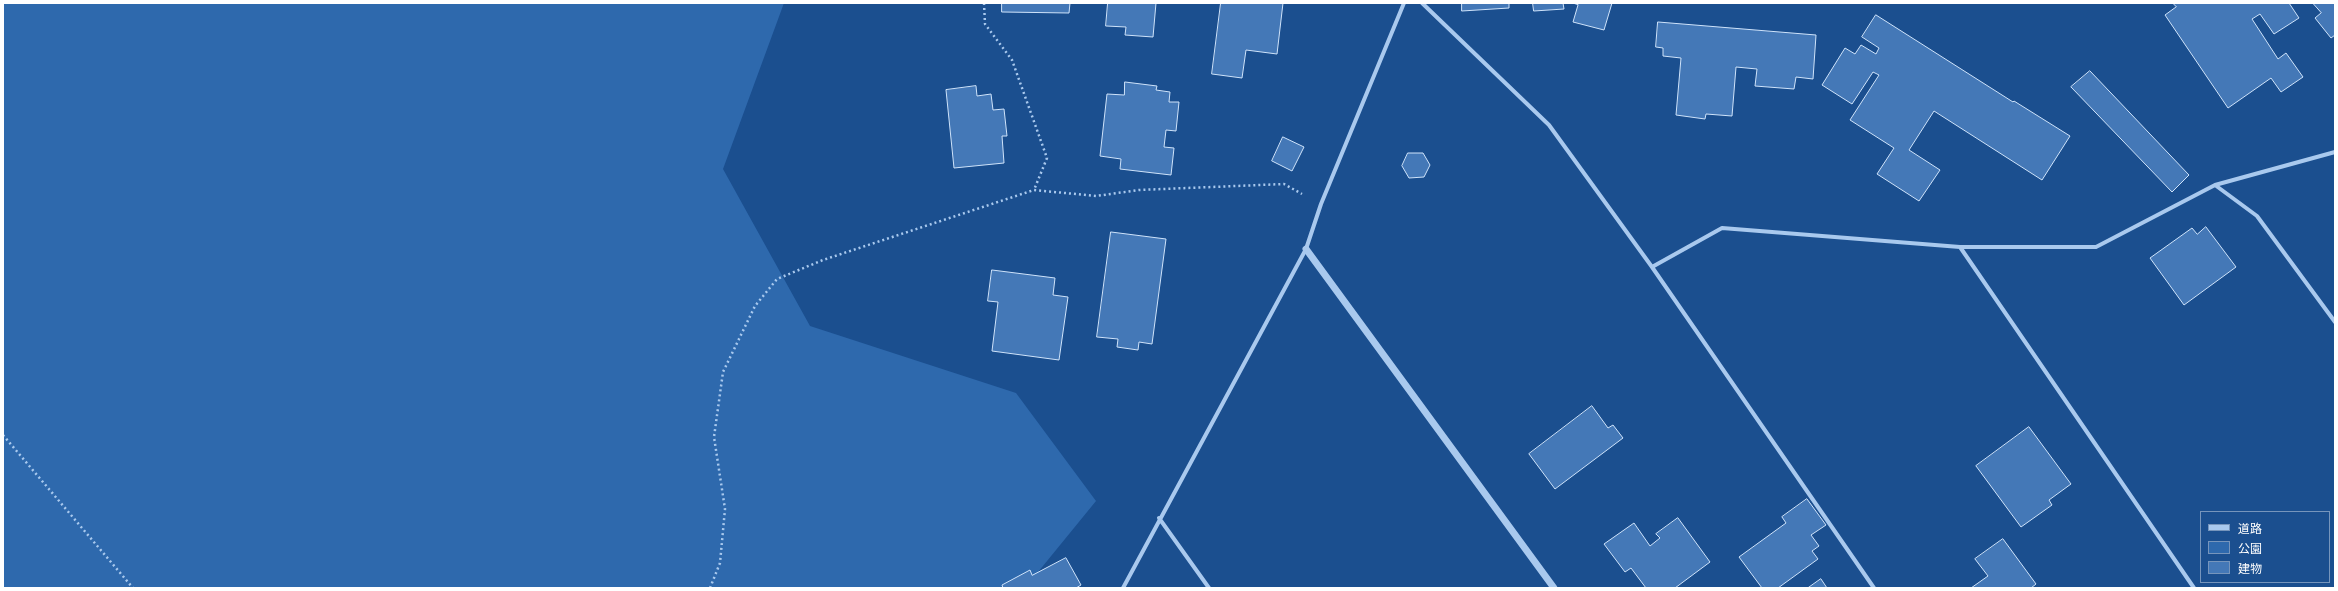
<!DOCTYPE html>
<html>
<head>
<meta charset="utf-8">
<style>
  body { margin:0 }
  #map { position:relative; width:2338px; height:591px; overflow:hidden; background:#1b4f8f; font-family:Raleway,"Noto Sans JP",sans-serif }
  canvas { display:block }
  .frame { position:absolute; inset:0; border:4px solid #fff; pointer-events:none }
  .legend { position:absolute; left:2200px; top:511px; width:130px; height:72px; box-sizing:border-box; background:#1b4f8f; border:1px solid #7695bc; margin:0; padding:5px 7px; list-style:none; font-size:12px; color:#fff }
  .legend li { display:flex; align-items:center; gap:8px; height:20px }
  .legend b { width:20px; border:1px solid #7695bc }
</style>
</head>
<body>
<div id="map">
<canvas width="2338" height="591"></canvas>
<div class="frame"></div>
<ul class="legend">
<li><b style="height:5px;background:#a9c9ee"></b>道路</li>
<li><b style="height:11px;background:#2e69ad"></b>公園</li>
<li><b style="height:11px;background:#4478b7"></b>建物</li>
</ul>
</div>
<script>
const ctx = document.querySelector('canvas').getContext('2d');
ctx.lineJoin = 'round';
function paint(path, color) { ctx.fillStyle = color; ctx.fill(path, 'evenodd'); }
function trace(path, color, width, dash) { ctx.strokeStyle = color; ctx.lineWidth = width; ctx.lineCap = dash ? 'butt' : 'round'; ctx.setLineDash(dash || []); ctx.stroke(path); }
paint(new Path2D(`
  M3,3H784L723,169L810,326L1016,393L1096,501L1025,588H3Z`), '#2e69ad');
const building = new Path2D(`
  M1002,3H1070L1069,13L1002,12Z
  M1108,3H1156L1153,37L1125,35L1126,27L1106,26Z
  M1221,3H1283L1277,54L1246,50L1242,78L1212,74Z
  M1462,3H1509V8L1462,11Z
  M1533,3H1563L1564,9L1534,11Z
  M1573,3H1612L1604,30L1573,22L1578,5Z
  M2173,3H2289L2299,18L2274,34L2260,14L2252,19L2278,59L2286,53L2303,77L2281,92L2271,78L2228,108L2165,15L2176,7Z
  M2313,3H2335V35L2331,38L2315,18L2321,13Z
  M1876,15L2013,102L2014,101L2070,136L2042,180L1934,111L1909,150L1940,170L1919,201L1877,174L1894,148L1850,120L1879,75L1873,72L1852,104L1822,85L1845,48L1855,54L1861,45L1876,54L1879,48L1862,37Z
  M1658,22L1816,35L1813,79L1796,77L1794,89L1755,86L1757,69L1736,67L1732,116L1706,114L1705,119L1676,115L1681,58L1663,56V48L1656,47Z
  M2090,71L2189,175L2172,192L2071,87Z
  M1125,82L1157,86L1156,90L1170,92L1169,102H1179L1176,131L1166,130L1164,147L1174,148L1171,175L1120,169L1121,159L1100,156L1107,94L1124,95Z
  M976,86L977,96L991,94L993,110L1004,109L1007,136H1002L1004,163L954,168L946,90Z
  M1283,137L1304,147L1292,171L1272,161Z
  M1408,153H1423L1430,165L1424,177L1409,178L1402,166Z
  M2206,227L2236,267L2184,305L2150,258L2192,228L2197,234Z
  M1111,232L1166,239L1152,344L1139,342L1138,350L1117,347L1118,339L1097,337Z
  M992,270L1055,278L1053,295L1068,297L1059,360L992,351L998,302L988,301Z
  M1592,406L1608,428L1613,425L1623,438L1555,489L1529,454Z
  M2029,427L2071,484L2049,500L2052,505L2021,527L1976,466Z
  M1807,499L1826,525L1811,535L1819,546L1812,551L1818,559L1778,588H1762L1739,557L1786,523L1782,517Z
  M1678,518L1710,562L1675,588H1646L1631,568L1625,572L1604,544L1634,523L1650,546L1660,538L1656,534Z
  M2003,539L2036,584L2031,588H1971L1988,576L1975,559Z
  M1066,558L1081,585L1076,588H1003L1002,585L1030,570L1032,575Z
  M1821,579L1827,588H1808Z`);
paint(building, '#4478b7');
trace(building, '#cfe3fa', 1);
trace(new Path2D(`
  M984,3L985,24L1012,60L1047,158L1034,190
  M3,435L133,588
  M710,588L720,563L725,509L714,437L723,372L755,306L777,279L823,260L1034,190L1096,196L1139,190L1284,184L1302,194`), '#a9c9ee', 2.5, [2, 3]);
trace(new Path2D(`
  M1422,3L1549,125L1652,267L1874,588
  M2215,185L2257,216L2335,322
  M1960,247L2194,588
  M1652,267L1722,228L1960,247H2096L2215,185L2335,152
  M1159,518L1209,588
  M1123,588L1306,249L1321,204L1404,3`), '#a9c9ee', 4);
trace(new Path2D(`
  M1306,249L1554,588`), '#a9c9ee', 7);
</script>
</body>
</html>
